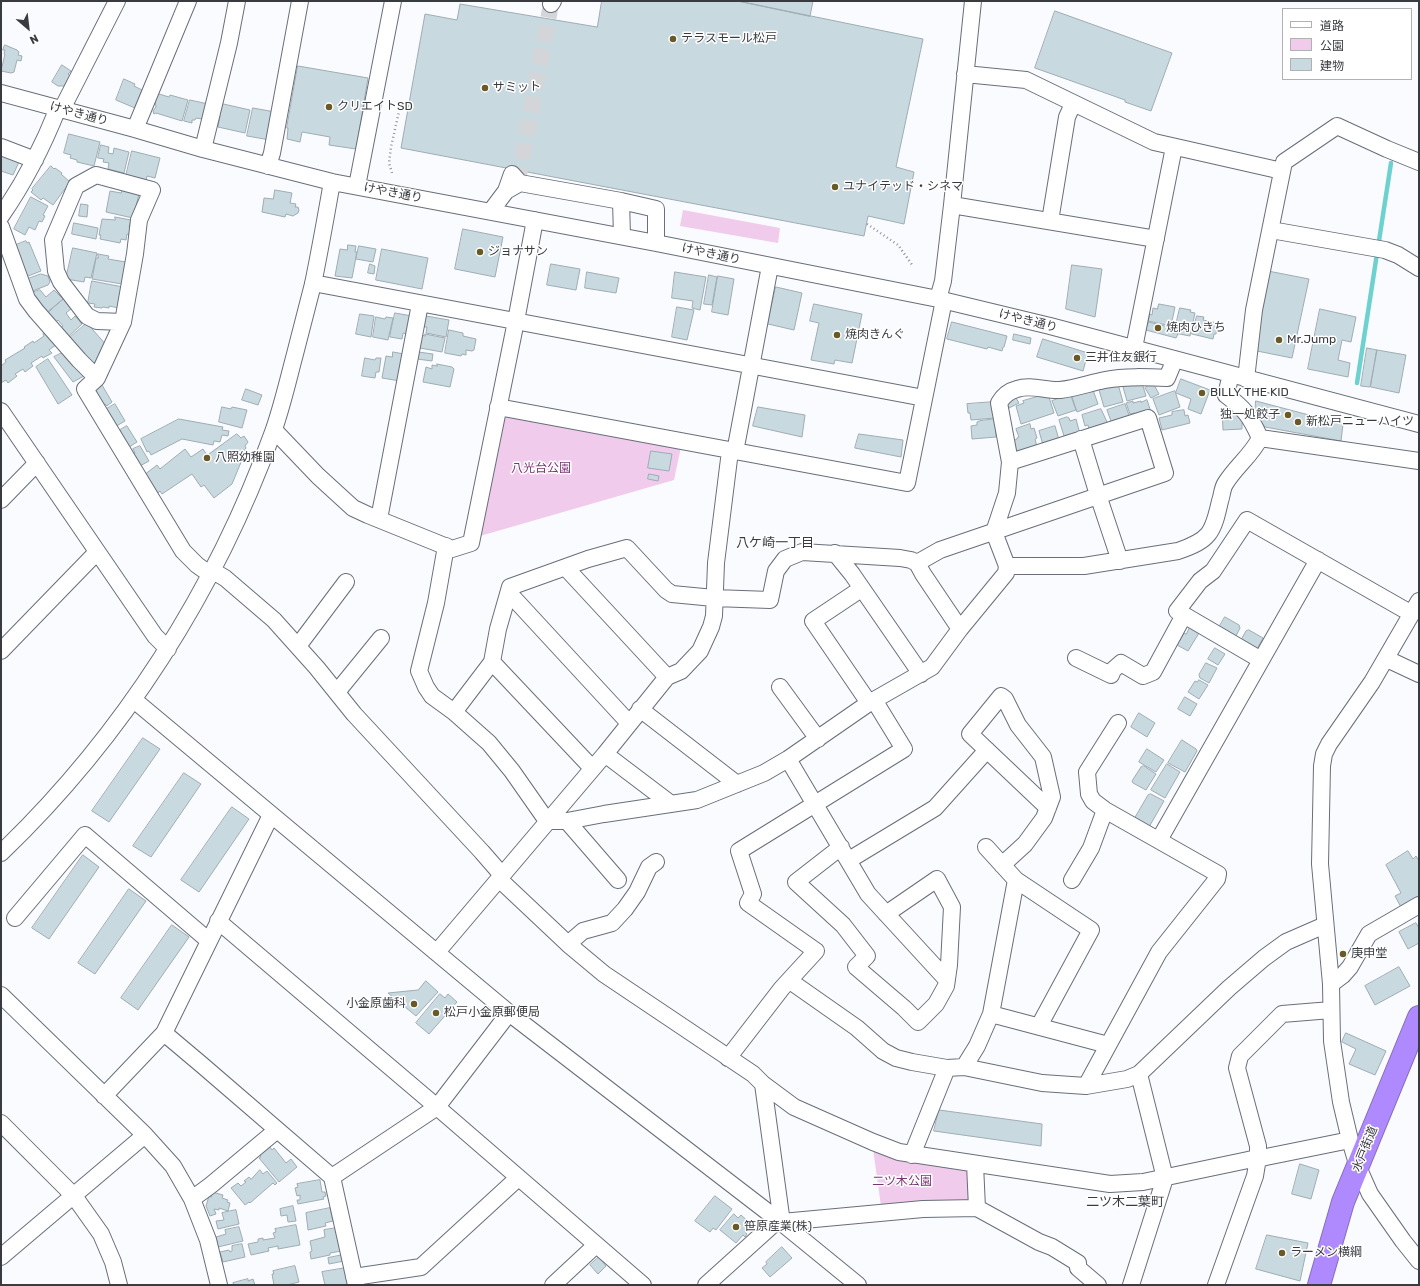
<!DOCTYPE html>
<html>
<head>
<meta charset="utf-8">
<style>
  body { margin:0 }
  #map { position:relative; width:1420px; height:1286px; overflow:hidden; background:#fafbfe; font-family:Rubik,"Noto Sans JP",sans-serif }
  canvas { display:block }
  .frame { position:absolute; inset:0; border:2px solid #383b40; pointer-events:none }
  .legend { position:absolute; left:1282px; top:8px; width:130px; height:72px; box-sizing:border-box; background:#fff; border:1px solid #afb1b3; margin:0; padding:5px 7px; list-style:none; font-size:12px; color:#383b40 }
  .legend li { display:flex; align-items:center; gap:8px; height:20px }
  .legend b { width:20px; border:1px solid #afb1b3 }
  .north { position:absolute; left:8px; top:8px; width:40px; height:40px; -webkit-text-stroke:3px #fff; paint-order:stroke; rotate:152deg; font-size:11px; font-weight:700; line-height:16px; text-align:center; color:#383b40 }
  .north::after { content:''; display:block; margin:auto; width:14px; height:18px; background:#383b40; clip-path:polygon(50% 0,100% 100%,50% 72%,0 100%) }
</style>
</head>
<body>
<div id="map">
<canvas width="1420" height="1286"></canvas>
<div class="frame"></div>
<ul class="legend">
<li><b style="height:5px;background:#fff"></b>道路</li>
<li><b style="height:11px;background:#f0cbeb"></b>公園</li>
<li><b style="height:11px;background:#c9d9e0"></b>建物</li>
</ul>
<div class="north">N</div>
</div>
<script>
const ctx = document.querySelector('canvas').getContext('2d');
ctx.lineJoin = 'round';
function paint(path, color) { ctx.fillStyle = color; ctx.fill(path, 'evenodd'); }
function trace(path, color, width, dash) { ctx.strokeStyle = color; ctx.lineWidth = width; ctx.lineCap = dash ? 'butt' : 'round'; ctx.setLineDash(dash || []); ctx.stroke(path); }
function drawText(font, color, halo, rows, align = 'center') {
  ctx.font = font + ' Rubik,"Noto Sans JP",sans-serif'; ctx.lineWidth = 3; ctx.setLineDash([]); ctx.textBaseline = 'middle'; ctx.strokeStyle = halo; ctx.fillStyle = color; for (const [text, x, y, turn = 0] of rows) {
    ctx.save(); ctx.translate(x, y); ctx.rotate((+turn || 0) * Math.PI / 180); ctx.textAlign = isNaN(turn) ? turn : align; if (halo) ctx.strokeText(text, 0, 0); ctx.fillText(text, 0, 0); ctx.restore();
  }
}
paint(new Path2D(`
  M683,210L780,228L778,243L680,226Z
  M508,416L681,447L674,480L480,536L503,419Z
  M873,1149L968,1168L976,1186L967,1203L881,1206Z`), '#f0cbeb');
trace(new Path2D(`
  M1357,383L1391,163`), '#6dd1cf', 4.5);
const building = new Path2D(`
  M602,1H738L923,39L896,167L914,172L904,224L868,216L864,236L401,148L425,14L457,20L460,4L597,27Z
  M738,1H813L810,16Z
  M1055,11L1172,53L1151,111L1125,102V100L1035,68Z
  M5,45L17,50L19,52L18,55L22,56L21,61L17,60L14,72L11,73L1,71L5,54H4L5,50H3Z
  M62,65L71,71L68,74L70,76L64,86H58L52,82Z
  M298,66L368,78L356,149L329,145L330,137L302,132L300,142L287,139L288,128H287Z
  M124,79L135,84L134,86L142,90L135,108L116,100Z
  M159,94L169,97L170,95L188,100L182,121L156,113L154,114L153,111L156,107L155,101Z
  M190,100L208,104L205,117L203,116L202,119L196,118L195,120H192V123L184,121Z
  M219,103L250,110L245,133L218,127L220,116L216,115Z
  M253,108L275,112L270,140L247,136Z
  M69,134L100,142L94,166L77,162V160L70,158L71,155L64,153Z
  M101,145L109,147L108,153L113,154L114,148L129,152L124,173L108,169L109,163L103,162L104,159L98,158Z
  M132,151L160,158L155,178L147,176L146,181L126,176Z
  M1,155L19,162L13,175L1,171Z
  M51,166L54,169L55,168L62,173L61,174L70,182L53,205L43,198L41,200L31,192L33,190L32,189Z
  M122,190L139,194L133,218L106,212L110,191L121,193Z
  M275,190L292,193L290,203L296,204L295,207H298L299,210L298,213L293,216L286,214L285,217L262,212L264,198L273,199Z
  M31,197L48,206L43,215L45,216L42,222L39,221L35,230L29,227L25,235L14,229Z
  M81,204L88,205L87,217L79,216Z
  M115,217L131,220L129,227H131L130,235L127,234L126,240L121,239L120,243L100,239L101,235H99L102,219L115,220Z
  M74,223L98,228L96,239L72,234Z
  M463,229L503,237L495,277L455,269Z
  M26,241L27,243L29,242L41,271L23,278L11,247Z
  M348,245L356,246L355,252H357L352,278L335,276L340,249L347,250Z
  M359,246L376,249L373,262L356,259Z
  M73,248L97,253L91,278L85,277L84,282L66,279Z
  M382,249L428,258L422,289L376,280Z
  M98,254L109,256L108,259L126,262L122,284L92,279L96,258H98Z
  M370,264L375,266L374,274L368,273Z
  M551,264L580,269L576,290L547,285Z
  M1072,265L1102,269L1095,317L1066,309Z
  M1268,271L1309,279L1292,358L1252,350Z
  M587,272L619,278L616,293L585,288Z
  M675,272L706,277L700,310L692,308L693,301L672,298Z
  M41,274L48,276L50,282L48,285L30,292L25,280Z
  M709,275L717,277L712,305L704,304Z
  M718,276L734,279L728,315L712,312Z
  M92,281L123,287L119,308L109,306V308L103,307L102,308L94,307L95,304L88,303Z
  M776,287L802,293L794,330L768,324Z
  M40,290L46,297L54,290L63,299L45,314L31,293Z
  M64,299L72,308L66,313L71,320L75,316L82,324L66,339L58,330L63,326L58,320L54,324L46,315Z
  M814,304L862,314L852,363L835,360L834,364L811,360L819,323L810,321Z
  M1159,304L1175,307L1171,326L1148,321L1150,314L1152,315L1153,308L1157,309Z
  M677,307L694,310L687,340L672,337Z
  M1180,308L1191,310L1190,312L1195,313L1190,336L1174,333Z
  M1320,309L1356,317L1351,342L1342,340L1338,360L1350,363L1348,377L1308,369Z
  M395,313L412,316L408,334L403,333L402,339L390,337Z
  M360,314L374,316L371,337L356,334Z
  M426,316L449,320L446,337L426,333L427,327H424Z
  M1197,316L1204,317L1203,320L1218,323L1216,334H1214L1213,339L1192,334Z
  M376,317L385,319L386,317L393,318L388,340L373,337Z
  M952,322L1007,336L1004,347H1003L1002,351L988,347L987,349L947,339Z
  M1149,322L1172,328L1170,332L1178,334L1176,338L1146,330Z
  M87,323L107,346L99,353L102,357L89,367L66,341Z
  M449,330L463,333V336L476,339L474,350L472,351L466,350V355L462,354L461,356L445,353Z
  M47,331L57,344L49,350L52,353L43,358L42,356L31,363L33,366L25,372L23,369L15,374L17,376L8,383L6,380L1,383V366L6,362L5,360L25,348L24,347L33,341L34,343L44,336L43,334Z
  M425,334L445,338L442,352L420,348L422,335L425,336Z
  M1014,334L1031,338L1030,344L1013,340Z
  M1043,339L1088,353L1083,371L1037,357Z
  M1367,348L1377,350L1370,387L1361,386Z
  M1377,350L1406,355L1399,393L1371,387Z
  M66,351L84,376L73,382L54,357Z
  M393,352L404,354L400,381L382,378L386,356L392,357Z
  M418,352L433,354L432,361L417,359Z
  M365,358L375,360L376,358H381L379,372H376L375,378L362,376Z
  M48,359L72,395L58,404L36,367Z
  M437,364L452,367L454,369L450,387L423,382L426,367L432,369V365L437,366Z
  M1181,379L1210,390L1201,414L1188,409L1191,399L1176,393Z
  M1135,383H1142L1146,396L1127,401L1123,387Z
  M1153,383L1159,394L1151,398L1145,388Z
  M1118,384L1123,402L1104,407L1099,390Z
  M102,385L112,402L107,406L105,404L101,406L92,392Z
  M246,389L262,395L258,405L242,400Z
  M1093,390L1098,404L1077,412L1072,397Z
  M1175,391L1180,407L1159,415L1153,399Z
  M1048,394L1054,413L1021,424L1016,406L1024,403L1023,401Z
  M1015,396L1019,403L1009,408L1005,402Z
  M1066,396H1071L1076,410L1058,416L1052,401Z
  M1147,400L1151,412L1136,416L1135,413L1130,414L1126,403L1133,401V403L1141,401V402Z
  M1256,401L1343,424L1341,441L1265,427L1255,414Z
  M994,402L995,418L971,420L970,413H968L967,404Z
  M115,404L125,421L113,428L105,410Z
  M1125,404L1130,418L1112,424L1107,410Z
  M222,407L231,409L232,407L247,410L242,428L219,422Z
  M758,407L805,415L802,437L753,426Z
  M1233,408L1243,423H1242V429L1223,430L1222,409Z
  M1101,409L1108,424L1089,429L1088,425L1085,426L1082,415Z
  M1184,410L1185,416L1188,415L1190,423L1162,430L1159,418L1172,415V412Z
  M1067,417L1069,418L1070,421L1076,419L1080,434L1065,439L1059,420Z
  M179,419L223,427L222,430L229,431L228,436L222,435L220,442L214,441L213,445L182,439L151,455L149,451L147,452L141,439Z
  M995,419L996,437L972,439L971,426L977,425V422L979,421Z
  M1030,424L1031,429L1034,428L1037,438L1035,439L1037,447L1016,454L1013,441L1017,439V438L1019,437L1016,429Z
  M127,426L137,442L129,447L118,434L121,432L120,430Z
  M1055,426L1059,440L1043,445L1039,431Z
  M237,434L241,438L244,436L248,442L245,446L246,448L242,453L244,455L232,484L214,498L204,485L201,487L192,474L162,494L160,491L158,493L144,475L157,465L160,469L185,449L191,457L203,449L207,455Z
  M859,434L903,440L901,457L855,448Z
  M140,446L149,461L138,467L131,455L135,453L133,449Z
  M651,451L672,454L669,471L648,468Z
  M649,474L659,476L658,481L648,479Z
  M1225,617L1239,625L1240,628L1235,638L1218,629Z
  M1190,627L1199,633L1188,651L1177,645L1184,633L1186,634Z
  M1249,630L1263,638L1256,651L1241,640L1246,631Z
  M1215,648L1225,654L1218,665L1208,659Z
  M1206,663L1217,668L1209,683L1200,678L1199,675Z
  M1199,680L1208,685L1199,699L1188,692L1195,681L1197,682Z
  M1185,697L1197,704L1190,716L1178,709Z
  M1139,713L1155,723L1147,737L1131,727Z
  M143,738L160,749L109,822L92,811Z
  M1182,740L1196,749L1197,751L1185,772L1168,763Z
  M1147,749L1164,760L1156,772L1139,762Z
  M1167,764L1180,772L1165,798L1151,790Z
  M1144,766L1156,774L1146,790L1133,783L1132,781L1141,767Z
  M184,773L201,784L151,857L133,846Z
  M1151,794L1164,801L1149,827L1134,819L1148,795Z
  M232,807L249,819L199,892L181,880Z
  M1408,851L1413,859L1416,856L1419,861V900L1402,909L1395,896L1401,893L1386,865Z
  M83,855L99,867L49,939L32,928Z
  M129,889L146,901L95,974L78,963Z
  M1416,923L1419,928V943L1408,949L1399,932Z
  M172,925L189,937L138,1010L121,998Z
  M1399,967L1410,986L1375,1005L1365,986Z
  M426,981L438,992L416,1016L388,993L418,990Z
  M440,994L445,998L448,994L457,1002L429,1034L416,1023Z
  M1346,1033L1386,1051L1375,1075L1349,1064L1356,1049L1342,1042Z
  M939,1110L1042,1124L1041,1146L934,1131Z
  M269,1146L272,1150L274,1148L286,1163L291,1159L297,1167L279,1182L259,1158L261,1157L259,1154Z
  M1300,1164L1319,1170L1311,1199L1292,1194Z
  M260,1170L263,1174L267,1171L277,1183L275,1185L273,1183L250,1203L249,1202L245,1205L231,1188L238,1183L241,1186L246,1182L244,1181L249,1177L251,1179Z
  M320,1180L322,1192H325L326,1196L323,1197L324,1199L298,1204L297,1200H300V1195L297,1196L295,1188L298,1187L297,1184Z
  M212,1192L223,1195L222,1198L228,1200L227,1202L230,1203L228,1211L219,1208V1210L214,1209L216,1214L210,1216L206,1206L209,1196L211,1197Z
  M715,1196L732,1209L716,1230L713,1228L710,1232L695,1221Z
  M293,1206L296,1221L288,1222L287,1215L281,1216L280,1209Z
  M330,1208L333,1221L325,1223L326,1226L308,1230L306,1213Z
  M236,1210L239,1224L218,1229L216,1221L224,1220L222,1213Z
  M734,1214L738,1218L741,1215L751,1224L745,1232L747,1234L745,1237L743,1235L736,1243L720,1230Z
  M296,1225L300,1245L278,1249V1246L268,1248L269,1251L251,1255L248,1244L258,1242V1239L263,1238V1240L275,1238L273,1233L276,1232L275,1229Z
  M239,1227L243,1241L218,1247L216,1237L226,1234L225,1230Z
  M337,1228L341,1251L330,1253V1255L311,1259L310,1252L312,1251L310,1241L325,1237L324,1230Z
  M1267,1235L1308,1243L1300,1281L1256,1269Z
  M242,1244L245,1257L223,1262L220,1252L229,1250L230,1252L232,1251V1246Z
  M782,1247L792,1258L770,1277L762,1268L767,1264L766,1262Z
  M343,1255L344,1261L329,1264L328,1258Z
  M599,1257L606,1266L598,1274L590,1265Z
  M295,1266L299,1282L287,1285H273H274L272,1274H274L273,1271Z
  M346,1268L349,1285H325L322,1272Z
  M248,1279V1281L253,1279L255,1285H234L233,1283Z`);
paint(building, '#c9d9e0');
trace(building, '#9eacb4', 1);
trace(new Path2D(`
  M520,183L519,175L551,4`), '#d3d5d8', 16, [16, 8]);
const minor = new Path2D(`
  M551,4L553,1
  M965,74L1026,80L1154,142L1282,171
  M1,93L135,129L203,149L332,182L656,243L938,299L1050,326L1419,424
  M62,109L117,1
  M135,129L188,1
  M1,147L35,160
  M203,149L229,43L237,1
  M268,166L272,153L300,1
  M520,183L621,201
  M357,186L393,1
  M952,205L1156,239
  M491,211L506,191L512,174L520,183L506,191
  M1,216C24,183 43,146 58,108
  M1050,221L1067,117L1073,104
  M1,227L27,299L36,311L79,360L97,378
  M1271,230L1385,250L1398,255L1419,268
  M622,236L621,201L656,209V243
  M313,283L924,398
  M938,299L943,281L952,205L973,1
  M123,322L97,321L87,316L61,282L56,271L53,240L76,186L96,175L152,190L139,220L135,254L123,322L97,378L85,389L183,551L197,565L211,575
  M1134,348L1174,147
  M1246,379L1254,310L1284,162L1337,126L1387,149L1419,162
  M498,407L907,483L944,300
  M1,411L155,636L168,649
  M274,430L318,476L353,508L368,515L452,549L471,543L516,321L535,220
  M1260,438L1419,461
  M1081,439L1098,495L1120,561
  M735,452L770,266
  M1,500L37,463
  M379,519L420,304
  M446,546L436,603L419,671L426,687L432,696L454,712L489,743L512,771L547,821H567L604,814L697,800L764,773L788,759L869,703L932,667L960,629L1006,573L1007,566H1084L1178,551C1210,540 1213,533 1220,501C1222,496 1222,489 1225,484C1235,467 1252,455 1260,438C1250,416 1245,409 1226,395L1231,374
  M835,553L852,574L921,674
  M917,563L923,574L960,629
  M1007,566L994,532L1007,493L1010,462L999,403C1003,396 1009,391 1017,389C1031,384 1046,391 1060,390C1076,388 1090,383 1105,380C1125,376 1147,377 1167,378L1175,359
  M566,568L667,677
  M213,571L225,578L274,620L317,668L354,714L482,852L502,875
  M861,589L813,621L869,703
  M509,593L629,723
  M1419,601L1372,682L1329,744L1324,754L1322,766L1320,864L1331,984L1332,1041L1341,1102L1350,1140L1358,1167L1370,1194L1403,1241L1419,1261
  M298,646L346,582
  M1,651L97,552
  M1076,658L1111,675L1113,670L1121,663L1143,676L1153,672L1184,615
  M1387,659L1419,674
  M1261,660L1177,611L1200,581L1213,571L1247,520L1412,614
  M492,662L592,768
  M780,687L818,739
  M337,692L381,638
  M134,700L509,1013L782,1223L858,1285
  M640,709L737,784
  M454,712L492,662L498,629L510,587L588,559L627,548L666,590L672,594L714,598L770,600L776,571L785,559L802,552L900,558L911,560L917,563L940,550L1165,473L1148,418L1010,462
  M605,754L671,804
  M788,759L868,894L947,980
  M567,821L618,880
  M1159,840L1318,560
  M841,847L796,882L843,925L867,956L856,967L904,1008L918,1022L936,1004L946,986L949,965L952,907L937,879L886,914
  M986,847L1016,880L1091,930L1039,1026
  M1,853C123,736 216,590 273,432C282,407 288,380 295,354C301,331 307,307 313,284C320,250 326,216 332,182
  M849,860L935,808L987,750
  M1002,865L1025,844L1044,818L1052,797L1043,757L1018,725L1005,699L1001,696L970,734L1048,808
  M499,879L568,944L604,974L753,1074L763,1084L794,1107L873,1142L899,1152L1110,1184L1143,1182L1248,1160L1266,1157L1350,1140
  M1072,880L1091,848L1105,810
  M15,918L85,835L209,941
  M218,921L437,1107L643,1285
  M568,944L583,931L612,923L625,909L637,892L649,867L656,862
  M437,952L605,754L667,677L681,671L700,651L711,627L714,616L716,563L730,451
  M790,981L857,1028L883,1051L896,1058L912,1062L947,1068L964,1067L1042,1083L1086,1086L1127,1079L1139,1074L1229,988L1264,958L1286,942L1325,925
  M1331,984L1343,975L1350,967L1369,934L1419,905
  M1,995L145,1135L173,1166L192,1199L208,1240L219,1285
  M991,1014L1108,1045
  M164,1033L202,1065L332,1177L437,1107L509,1013
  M728,1058L782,988L816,951L748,903L753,894L739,851L904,749L874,700
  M964,1067L977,1046L991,1014L1016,880
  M763,1084L782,1223
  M1086,1086L1159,952L1217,879L1218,874L1105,810L1093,801L1089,794L1087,772L1118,723
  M104,1096L164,1033L271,815
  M1,1123L74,1196L101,1234L113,1262L119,1285
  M912,1155L947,1068
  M975,1164L977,1208
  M332,1177L356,1285
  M192,1199L211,1185L277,1130
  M782,1222L923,1209L977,1208L1039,1242L1052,1247L1078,1263V1268L1098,1285
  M1,1257L145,1135
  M354,1277L421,1267L518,1178
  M553,1285L596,1245
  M706,1285L778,1220
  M1131,1285L1165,1178L1139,1074
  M1216,1285L1255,1176L1258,1158V1146L1237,1068L1240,1056L1282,1014L1331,1010`);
const highway = new Path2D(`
  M1319,1285L1343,1202L1419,1017`);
trace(minor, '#686f7a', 18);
trace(highway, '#856ebc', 24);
trace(new Path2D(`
  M392,173L389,163L391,147L400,107
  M867,224L898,245L913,266`), '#909296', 2.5, [1, 3]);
trace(minor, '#fff', 16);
trace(highway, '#af89fe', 22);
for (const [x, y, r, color] of [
  [673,39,4,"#695926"],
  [485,88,4,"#695926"],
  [329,107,4,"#695926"],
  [835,187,4,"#695926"],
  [480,252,4,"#695926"],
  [1158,328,4,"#695926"],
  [837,335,4,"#695926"],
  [1279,340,4,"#695926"],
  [1077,358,4,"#695926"],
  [1202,393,4,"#695926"],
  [1288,415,4,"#695926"],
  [1298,422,4,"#695926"],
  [207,458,4,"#695926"],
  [1343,954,4,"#695926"],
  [414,1004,4,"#695926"],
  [436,1013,4,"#695926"],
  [736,1227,4,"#695926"],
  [1282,1253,4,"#695926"]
]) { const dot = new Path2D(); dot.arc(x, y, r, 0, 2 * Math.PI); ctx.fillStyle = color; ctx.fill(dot); trace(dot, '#fff', 1.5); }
drawText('12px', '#383b40', '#fff', [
  ["テラスモール松戸",681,39],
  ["サミット",493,88],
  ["クリエイトSD",337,107],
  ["ユナイテッド・シネマ",843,187],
  ["ジョナサン",488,252],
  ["焼肉ひきち",1166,328],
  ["焼肉きんぐ",845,335],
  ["Mr.Jump",1287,340],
  ["三井住友銀行",1085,358],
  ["BILLY THE KID",1210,393],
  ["独一処餃子",1280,415,"right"],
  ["新松戸ニューハイツ",1306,422],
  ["八照幼稚園",215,458],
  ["庚申堂",1351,954],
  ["小金原歯科",406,1004,"right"],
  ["松戸小金原郵便局",444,1013],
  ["笹原産業(株)",744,1227],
  ["ラーメン横綱",1290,1253]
], 'left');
drawText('12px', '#383b40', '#fff', [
  ["けやき通り",79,114,15],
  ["けやき通り",393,193,11],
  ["けやき通り",711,254,12],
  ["けやき通り",1028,321,14],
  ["水戸街道",1365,1149,-68]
]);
drawText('12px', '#793573', '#fff', [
  ["八光台公園",541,469],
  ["二ツ木公園",902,1182]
]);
drawText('13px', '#383b40', '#fff', [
  ["八ケ崎一丁目",775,543],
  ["二ツ木二葉町",1125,1202]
]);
</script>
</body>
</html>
